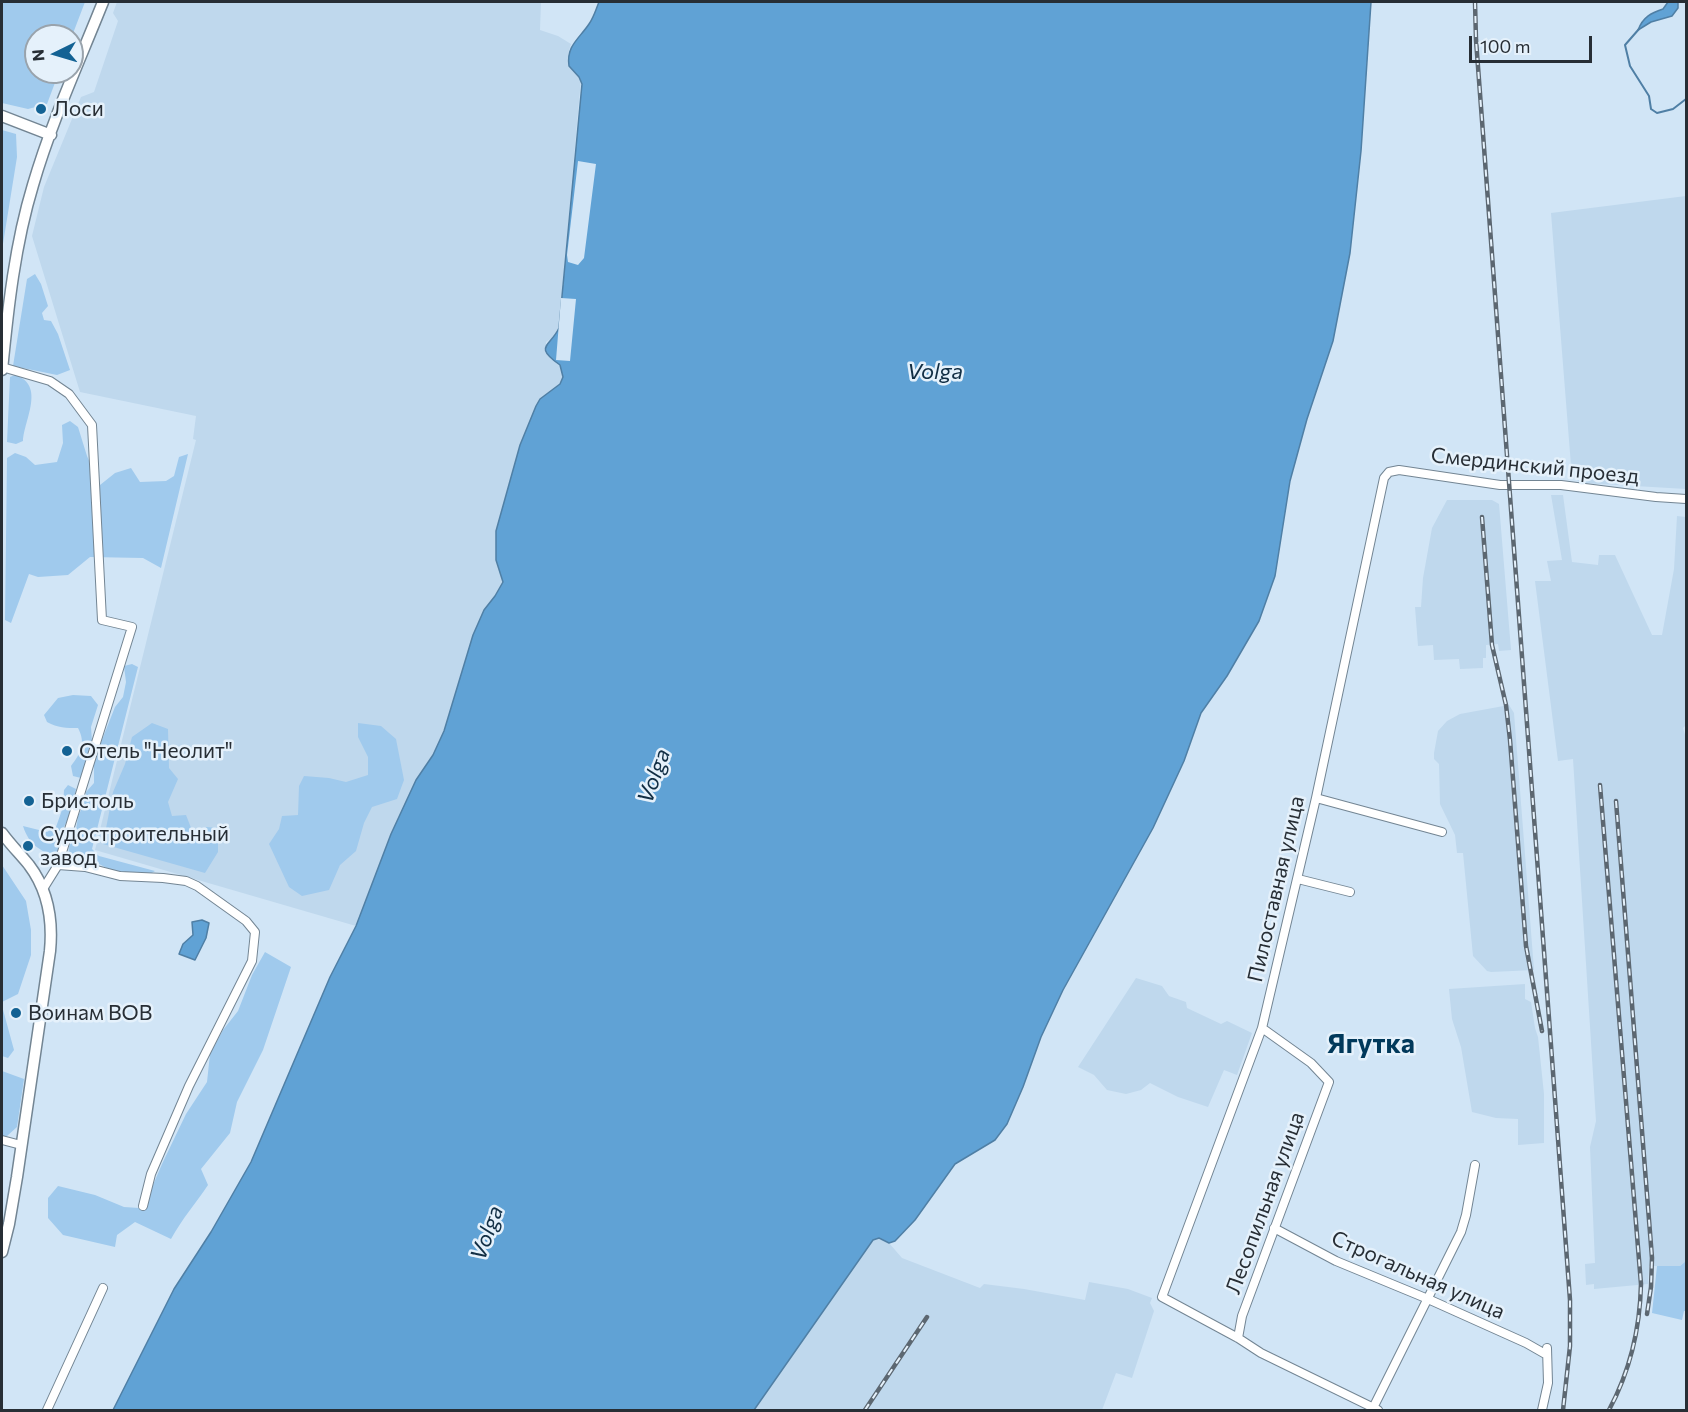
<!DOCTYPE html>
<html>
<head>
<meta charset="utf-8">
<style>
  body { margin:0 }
  #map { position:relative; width:1688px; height:1412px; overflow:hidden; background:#d1e5f6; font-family:Commissioner,sans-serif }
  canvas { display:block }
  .frame { position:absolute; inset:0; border:3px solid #272e35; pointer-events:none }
  .north { position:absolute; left:24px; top:24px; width:60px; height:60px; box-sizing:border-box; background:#e5f1fb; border:2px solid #99a3ac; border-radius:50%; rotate:265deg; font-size:16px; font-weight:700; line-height:24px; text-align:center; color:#272e35 }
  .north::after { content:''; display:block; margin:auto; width:21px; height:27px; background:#136294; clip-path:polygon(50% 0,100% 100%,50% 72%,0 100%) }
  .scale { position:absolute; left:1469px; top:36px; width:123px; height:27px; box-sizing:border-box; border:3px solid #272e35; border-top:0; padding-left:8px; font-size:18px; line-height:21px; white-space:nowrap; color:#272e35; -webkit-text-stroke:4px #e5f1fb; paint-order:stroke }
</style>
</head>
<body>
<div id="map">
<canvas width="1688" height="1412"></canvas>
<div class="frame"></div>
<div class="north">N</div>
<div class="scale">100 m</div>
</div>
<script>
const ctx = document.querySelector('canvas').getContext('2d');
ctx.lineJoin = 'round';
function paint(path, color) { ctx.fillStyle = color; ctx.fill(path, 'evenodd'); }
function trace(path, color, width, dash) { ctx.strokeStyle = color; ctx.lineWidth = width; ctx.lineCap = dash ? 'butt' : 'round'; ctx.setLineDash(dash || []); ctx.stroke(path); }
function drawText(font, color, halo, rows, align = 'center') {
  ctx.font = font + ' Commissioner,sans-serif'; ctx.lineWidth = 5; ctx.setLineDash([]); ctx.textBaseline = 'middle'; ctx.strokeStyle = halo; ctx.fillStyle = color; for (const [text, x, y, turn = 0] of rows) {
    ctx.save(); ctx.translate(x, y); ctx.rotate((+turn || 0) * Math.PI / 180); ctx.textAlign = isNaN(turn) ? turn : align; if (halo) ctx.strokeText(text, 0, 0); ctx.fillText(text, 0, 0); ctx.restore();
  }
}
paint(new Path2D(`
  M117,2H541L540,30L558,36L571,44L568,54L569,66L581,79L559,328L555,336L546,342V351L560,365L564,377L560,384L536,406L520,445L496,531V560L503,582L495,596L484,610L473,635L444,731L433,755L416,780L391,834L356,926L95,850L196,440L193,439L196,416L80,392L32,236L44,187L81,97L94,92L118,21L113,13Z
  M1686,196V489L1584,483L1572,478L1551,213Z
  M1551,495H1563L1572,562L1598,565L1599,555H1615L1652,635H1662L1674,569L1677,516L1686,517V725L1683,728L1686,738V1261L1680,1266H1649L1648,1284L1594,1289V1284L1586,1285L1585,1264L1595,1263L1590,1147L1596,1121L1573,759L1558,761L1535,581H1551L1547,561L1562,560Z
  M1447,500H1492L1499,504L1511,650L1499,651L1498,644L1486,645V658H1483V668L1460,669L1459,659L1434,660L1433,645L1418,646L1415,607H1421L1423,578L1432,528Z
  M1509,705L1514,713L1534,970L1491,972L1487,971L1473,956L1463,853H1457L1455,835L1440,804L1439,764L1434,759V753L1438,731L1447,721L1460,714Z
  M1136,978L1162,986L1169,996L1186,1002L1187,1008L1221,1024L1227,1021L1252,1033L1237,1075L1224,1070L1208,1107L1178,1097L1150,1083L1141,1090L1126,1094L1107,1090L1094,1075L1078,1067Z
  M1525,984V999L1531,1002L1535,1028L1538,1037L1544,1094V1143L1518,1145V1119L1496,1118L1472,1112L1461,1047L1452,1019L1449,989Z
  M876,1238L889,1243L902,1258L980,1288L984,1284L1024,1289L1085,1300L1089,1282L1128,1289L1152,1298L1150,1303L1154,1311L1132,1378L1116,1373L1102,1410H754L873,1240Z`), '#bfd8ed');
paint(new Path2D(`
  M2,2H85L72,36H36V72H59L47,104L28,109L2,103Z
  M2,130L16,134L17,157L2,250Z
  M35,274L41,284L48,306L42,313L44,320L51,321L58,334L70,370L57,375L13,366L27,279Z
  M15,375C46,385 24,420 23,441L16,444L7,442L10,377Z
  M70,421L78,427L87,456L100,485L115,473L131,468L140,482L166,481L174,476L179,457L188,454L161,568L143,558L90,557L68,575L38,577L29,574L11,623L5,620L7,458L15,453L26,457L35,465L57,462L63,443L62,425Z
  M132,664L138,667L92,849L99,856L155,871L150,874L116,873L86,857L68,859L69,846L75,838L78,816L84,804L86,792L94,783V764L98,750L115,707L123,697L126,682L124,666Z
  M73,695L91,696L98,705L91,727L92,741L81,778L73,776L71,766C81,753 86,743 78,728C66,728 58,728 47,722L44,715L58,698Z
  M152,723L168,729L169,768L178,779L168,802L172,816L186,815L195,838L204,836L206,827L218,828V852L205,873L103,844L113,792L125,764L132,737Z
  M358,723L381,726L396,739L404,780L397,799L372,807L364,823L356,851L340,865L329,890L302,896L289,887L269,844L279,829L282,816L298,815L299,786L304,776L329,778L346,782L368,775V757L358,737Z
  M68,785L76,789L73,809L63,829L56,858C40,850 29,845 23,826L47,832L56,827L63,807L64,790Z
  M2,865L26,901L31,930V955L18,994L2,1002Z
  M265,952L291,967L263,1050L237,1102L230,1133L201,1169L208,1185C196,1203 182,1219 171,1239L135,1222L117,1235L115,1247L63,1235L48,1218V1198L58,1186L95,1195L124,1207L139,1208L147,1199L162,1164L186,1114L207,1082L210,1054L223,1030L238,1011L252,975Z
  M2,1006L14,1050L8,1058L2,1056Z
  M2,1071L24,1079L17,1127L7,1136H2Z
  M1686,1261V1311H1684L1682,1320L1652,1313L1657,1266H1680Z`), '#a0caed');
const water = new Path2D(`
  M599,2H1371L1361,151L1350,253L1333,341L1307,419L1290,481L1275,576L1259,621L1227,676L1201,713L1184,761L1153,828L1063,990L1041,1037L1023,1087L1007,1124L995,1140L955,1164L915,1220L895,1241L889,1243L879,1238L873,1240L754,1410H113L174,1289L211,1232L251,1162L330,977L356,926L391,834L416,780L433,755L444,731L473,635L484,610L495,596L503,582L496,560V531L520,445L536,406L540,399L560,384L563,377L560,365C533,346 550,347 559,328L582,84L579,77L569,66C566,46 579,39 589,24C594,17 596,9 599,2Z
  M1668,2H1678V8L1672,16L1651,22L1638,30C1643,17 1651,13 1663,9Z
  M202,920L209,923L206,938L195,960L179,954L183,944L193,935L192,922Z`);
paint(water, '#60a2d5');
trace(water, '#4f7fa5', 1.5);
paint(new Path2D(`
  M578,161L596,164L584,258L578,265L568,262L567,255Z
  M561,298L576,299L570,361L556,360Z`), '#d1e5f6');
trace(new Path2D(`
  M1639,29L1625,45L1630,66L1649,96L1651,109L1657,113L1673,109L1686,99`), '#4f7fa5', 2);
const street = new Path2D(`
  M2,367L50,381L69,394L92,425L102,620L132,627L58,865
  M1316,798L1442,832
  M1298,879L1350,892
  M43,889L58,865L85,867L120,876L163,878L186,881L197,886L246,921L255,932L252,961L189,1086L151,1174L143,1206
  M2,1140L21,1145
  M1274,1228L1336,1261L1428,1299L1526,1343L1547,1355
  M1238,1338L1242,1316L1329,1082L1311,1063L1262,1028
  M47,1410L103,1288
  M1372,1410L1461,1232L1466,1215L1475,1165
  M1378,1410L1261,1353L1238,1338L1162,1297L1262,1028L1316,798L1384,478L1389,472L1399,470L1500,485H1561L1656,497L1686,499
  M1542,1410L1548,1383L1547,1348`);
const secondary = new Path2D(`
  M2,116L51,135
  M2,370C8,308 15,244 33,185C51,123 79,62 103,2
  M2,833C10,844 20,854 29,865C48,890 53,920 50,951L17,1177L9,1224L2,1252`);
trace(street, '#738593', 10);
trace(secondary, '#738593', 13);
trace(street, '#fff', 8);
trace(secondary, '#fff', 10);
const rail = new Path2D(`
  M1475,2L1476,40L1570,1300V1346L1563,1410
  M1482,517L1492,645L1506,705L1510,740L1526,946L1542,1031
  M1600,785L1641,1284C1640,1329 1630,1371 1609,1410
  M1616,801L1652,1258L1651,1287L1647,1314
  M865,1410L927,1317`);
trace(rail, '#5c6771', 4.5);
trace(rail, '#e5f1fb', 2, [7]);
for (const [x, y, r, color] of [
  [41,109,6,"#136294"],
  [67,751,6,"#136294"],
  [29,801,6,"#136294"],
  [28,846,6,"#136294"],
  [16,1013,6,"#136294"]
]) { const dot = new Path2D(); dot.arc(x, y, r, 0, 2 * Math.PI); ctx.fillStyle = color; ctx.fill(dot); trace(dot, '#e5f1fb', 2); }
drawText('21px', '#272e35', '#e5f1fb', [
  ["Лоси",53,109],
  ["Отель \"Неолит\"",79,751],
  ["Бристоль",41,801],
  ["Судостроительный",40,834],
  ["завод",40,858],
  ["Воинам ВОВ",28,1013]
], 'left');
drawText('21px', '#272e35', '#e5f1fb', [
  ["Смердинский проезд",1535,466,6],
  ["Пилоставная улица",1276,889,-77],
  ["Лесопильная улица",1265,1203,-70],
  ["Строгальная улица",1418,1275,24]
]);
drawText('italic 22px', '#112e44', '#e5f1fb', [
  ["Volga",935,372],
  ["Volga",654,776,-70],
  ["Volga",487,1233,-70]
]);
drawText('bold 27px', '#01395b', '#e5f1fb', [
  ["Ягутка",1371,1044]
]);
</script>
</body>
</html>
